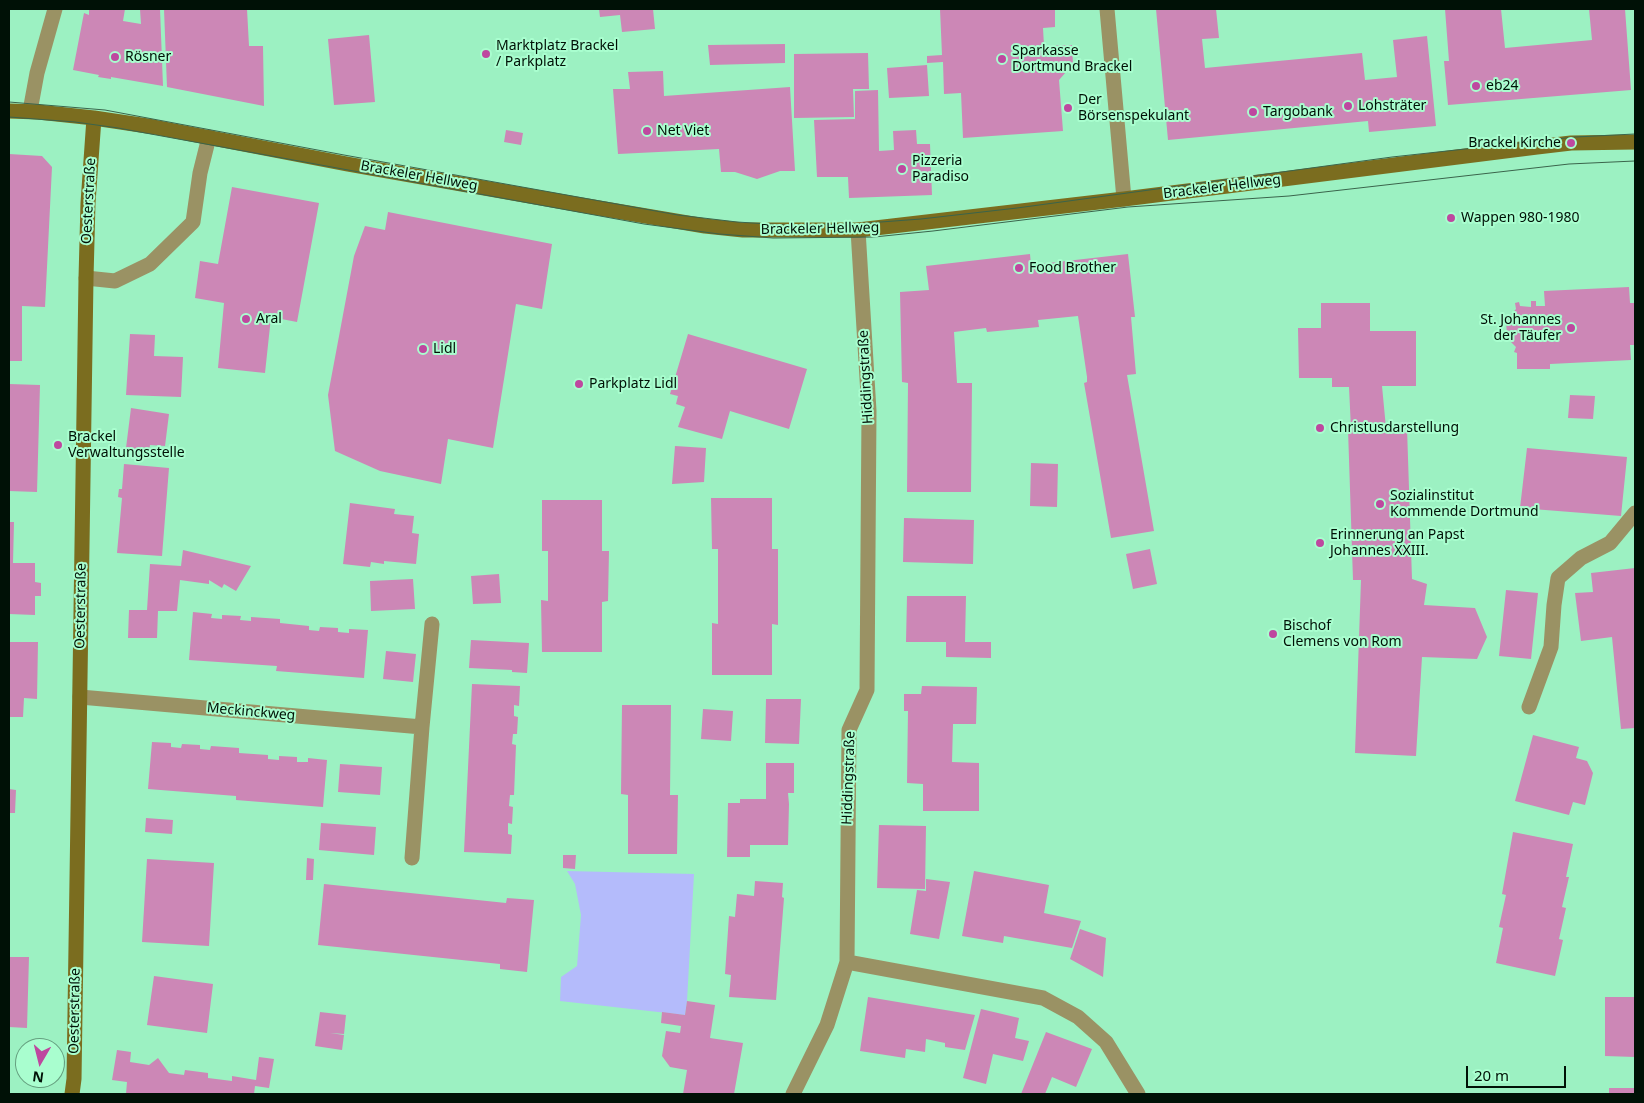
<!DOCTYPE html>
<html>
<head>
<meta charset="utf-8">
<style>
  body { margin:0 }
  #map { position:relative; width:1644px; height:1103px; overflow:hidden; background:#9cf1c2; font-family:"Noto Sans",sans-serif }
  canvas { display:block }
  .frame { position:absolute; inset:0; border:10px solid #001106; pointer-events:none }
  .north { position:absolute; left:15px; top:1038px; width:50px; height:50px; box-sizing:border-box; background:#a9fecf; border:1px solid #659f7f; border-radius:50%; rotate:188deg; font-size:14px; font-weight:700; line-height:20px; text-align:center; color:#001106 }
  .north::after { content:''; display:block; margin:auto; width:18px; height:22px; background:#be489f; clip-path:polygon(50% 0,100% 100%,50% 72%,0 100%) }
  .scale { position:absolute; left:1466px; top:1066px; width:100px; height:22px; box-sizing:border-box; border:2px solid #001106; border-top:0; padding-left:6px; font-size:15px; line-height:18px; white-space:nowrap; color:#001106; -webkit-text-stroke:4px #a9fecf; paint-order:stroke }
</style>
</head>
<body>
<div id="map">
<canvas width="1644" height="1103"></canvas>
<div class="frame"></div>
<div class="north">N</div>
<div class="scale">20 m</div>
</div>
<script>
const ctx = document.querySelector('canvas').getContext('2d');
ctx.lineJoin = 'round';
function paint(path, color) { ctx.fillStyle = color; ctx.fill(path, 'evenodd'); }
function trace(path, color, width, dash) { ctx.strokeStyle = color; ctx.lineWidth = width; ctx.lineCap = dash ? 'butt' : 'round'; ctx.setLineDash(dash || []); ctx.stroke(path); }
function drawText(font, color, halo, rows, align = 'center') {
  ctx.font = font + ' "Noto Sans",sans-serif'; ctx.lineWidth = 4; ctx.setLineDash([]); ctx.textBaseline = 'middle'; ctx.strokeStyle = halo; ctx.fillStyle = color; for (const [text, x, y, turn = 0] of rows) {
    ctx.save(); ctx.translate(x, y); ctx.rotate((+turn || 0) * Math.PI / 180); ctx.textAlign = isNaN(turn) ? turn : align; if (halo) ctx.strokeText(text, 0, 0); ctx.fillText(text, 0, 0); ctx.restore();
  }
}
paint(new Path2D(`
  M567,871L694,874L687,1001L685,1015L560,1001L561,977L577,966L581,915L575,884Z`), '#b4bbfb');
paint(new Path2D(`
  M89,9H125L123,21L141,24L140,9H160L163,86L111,77V79L98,77L99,75L73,70L84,13L89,15Z
  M164,9H247L249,46H263L264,106L167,87Z
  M599,9H653L655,29L622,32L620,15L600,17Z
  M940,9H1055V27L1043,28L1044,46L1072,45L1073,64L1059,80L1063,131L963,138L961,93L944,94L943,62L927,63V56L942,55Z
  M1156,9H1216L1219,38L1202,39L1205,68L1362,53L1365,80L1397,77L1393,40L1427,36L1436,126L1369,132L1368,121L1168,140Z
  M1445,9H1501L1505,48L1592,40L1589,9H1625L1631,90L1448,105L1444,61H1449Z
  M369,35L375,102L334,105L328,39Z
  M785,44V63L710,65L708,45Z
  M868,53L869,89H853L854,117L794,118V54Z
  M927,65L929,96L889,98L887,68Z
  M663,71L664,96L790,87L795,171H780L757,179L735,172H721L719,149L618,154L613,89H630L628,72Z
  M878,90L879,151L894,150L893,131L916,130L917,144H930L932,195L849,198L848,177H817L814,120L855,119V91Z
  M506,130L523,133L521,145L504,142Z
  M9,154L42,156L52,167L45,307L22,306V361H9Z
  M232,187L319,203L297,322L271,317L265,373L218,368L224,303L195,298L200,261L218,264Z
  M388,212L552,244L542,309L516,304L493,448L448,439L441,484L380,471L335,451L328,395L354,256L365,226L385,230Z
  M1030,254L1031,265L1128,254L1135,317H1131L1136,374L1127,375L1154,531L1111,538L1084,383L1087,382V377L1078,316L1038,320L1039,327L987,332L986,328L954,332L957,383H972L971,492H907L908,383L902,382L900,292L929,290L926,266Z
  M1629,287L1630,303H1635V345H1630L1631,360L1550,364V369H1517V353L1514,352L1516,347L1507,338L1503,340L1501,336L1507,334L1506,322L1501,320L1503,315L1509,317L1516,309L1515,303L1519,302L1520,306L1531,307V301H1536V306H1545L1544,291Z
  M1321,303H1370V331H1416V386H1382L1386,428H1407L1412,579L1427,584L1424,605L1475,608L1487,637L1477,659L1422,657L1416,756L1355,753L1361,580H1353L1348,429H1351L1349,387H1332V378H1299L1298,328H1321Z
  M130,334L155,335L154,356L183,357L181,397L126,395Z
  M688,334L807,369L789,429L730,411L722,439L678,427L685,407L676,404L678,396L670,394Z
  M9,384L40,385L37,492L9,491Z
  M1570,395L1595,396L1593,419L1568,418Z
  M131,408L169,414L165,446L150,445L148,459L125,456Z
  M675,446L706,448L704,482L672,484Z
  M1527,448L1627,457L1621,516L1520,508Z
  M1031,463L1058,464L1057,507L1030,506Z
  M124,464L169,468L162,556L117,553L122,498L118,497L119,489H122Z
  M711,498H772V549H778V625L772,624V675H712V623L718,624V549H712Z
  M542,500H602V551H609L608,601L602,602V652H542L541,600L548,601V551H542Z
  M350,503L395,509L394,514L414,516L412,533L419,534L416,564L384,561V564L371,562L370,567L343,564Z
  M904,518L974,520L973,564L903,562Z
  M9,522H14L13,563H35V582L41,583V596H35V615L9,614Z
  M1150,549L1157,584L1133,589L1126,554Z
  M183,550L251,566L236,591L224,584L222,588L209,580V584L180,580L177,611H158L157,638H128L129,610H147L150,564L181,566Z
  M1635,568V728L1621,729L1612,637L1581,641L1575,593L1593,592L1591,573Z
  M499,574L501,603L473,604L471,576Z
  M413,579L415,609L371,611L370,581Z
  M1506,590L1538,593L1531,659L1499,656Z
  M907,596H966L965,642H991V658L946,657V642H906Z
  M193,612L212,614L211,618L222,619V615L241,616L240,620L251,621V617L280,619V623L309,626V630L319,631L320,627L338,628V632L349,633V629L368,630L364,678L276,671L277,666L189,660Z
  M471,640L529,643L527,673L512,672V670L469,668Z
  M9,642H38L37,699L24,698L23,717H9Z
  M386,651L416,654L413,682L383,679Z
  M472,684L520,686L519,706L514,705V716L518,717L517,734H513L512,744L516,745L514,795H510L509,806L513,807L512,824L508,823V834L512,835L511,854L464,852Z
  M922,686L977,687L976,724H953L952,762L979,763V811H923V784L907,783L908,711H904V694H921Z
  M766,699H801L799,744L765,743Z
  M622,705H671L670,795H678L677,854H628V795L621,794Z
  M703,709L733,711L731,741L701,739Z
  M1533,735L1579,747L1576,758L1587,761L1593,773L1585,805L1573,802L1569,815L1515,801Z
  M152,742L171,743V747L181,748L182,744L200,745V749L210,750L211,746L239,748V753L268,755V759L279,760V756L297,757V762H308V758L327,760L323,807L236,800V796L148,789Z
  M766,763H794V793H788L789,804L788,845H750V857H727L728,803H740V799H766Z
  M340,764L382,767L380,795L338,792Z
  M9,789L16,790L15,813H9Z
  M146,818L173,820L172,834L145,832Z
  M321,823L376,827L374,855L319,850Z
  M879,825L926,826L925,889L877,888Z
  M1513,832L1573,844L1566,877H1569L1562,907L1566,908L1559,939L1563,940L1555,976L1496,963L1503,928L1499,927L1506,895L1502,894Z
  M563,855H576L575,869L563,868Z
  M307,858L314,859L313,880H306Z
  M147,859L214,863L209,946L142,942Z
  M974,871L1049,885L1044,913L1081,921L1072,948L1004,936L1003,943L962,936Z
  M926,879L950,882L939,939L910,934L917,890L926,891Z
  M755,881L783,883L782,897L784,898L776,1000L729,997L731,975L725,974L729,916L735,917L737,894L754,896Z
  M324,884L506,903L507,898L534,900L527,972L500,969V964L318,945Z
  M1080,929L1106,938L1103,977L1070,959Z
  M9,957H29L27,1028L9,1027Z
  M154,976L213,984L207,1033L147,1025Z
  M868,997L975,1015L965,1050L945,1047V1043L926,1039L925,1052L906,1049L905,1058L860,1051Z
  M1605,997H1635V1057L1605,1056Z
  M687,1001L715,1005L710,1038L743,1043L734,1094H683L687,1070L670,1067L662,1056L666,1031L680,1033L681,1026L661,1023L662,1012L685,1015Z
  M981,1009L1019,1018L1015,1038L1029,1041L1023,1061L993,1054L986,1084L963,1078Z
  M320,1012L346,1015L344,1034L330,1033L344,1035L342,1050L315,1046Z
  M1046,1032L1092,1049L1076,1087L1052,1077L1045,1094H1021Z
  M117,1050L131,1052L130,1062L149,1065L158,1058L169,1073L184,1075L185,1070L208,1073V1078L232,1081V1076L256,1080L259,1057L274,1059L269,1088L255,1086L254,1094H126L127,1082L112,1080Z
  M1609,1088H1635V1094H1609Z`), '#cc87b6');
trace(new Path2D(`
  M86,278L115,281L150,264L193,222L200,173L209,137`), '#9a9264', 15);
trace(new Path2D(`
  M1107,9L1124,199
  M30,111L37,73L55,9
  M858,230L869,411L867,690L849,730L847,962L1043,998L1078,1017L1106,1042L1138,1094
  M80,697L422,727L412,858
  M1529,707L1551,647L1554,605L1558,578L1581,558L1610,543L1635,513
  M422,727L432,624
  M793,1094L827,1025L847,962`), '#9a9264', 15);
trace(new Path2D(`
  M9,111L38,112L94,118L154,127L347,164L581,205L705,226L743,230H858L1124,199L1537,147L1571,143L1635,142
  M72,1094L74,1079L86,278L88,203L94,118`), '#7b6d1f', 15);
trace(new Path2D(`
  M9,102L105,110L344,155L678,215L737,222L785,225L854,224L921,219L1017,208L1392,157L1575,137L1635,134
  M9,117L75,122L118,128L644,224L719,234L773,238L874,237L933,231L1128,207L1289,196L1569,164L1635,161`), '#3a644b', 1);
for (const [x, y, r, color] of [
  [486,54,5,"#be489f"],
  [115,57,5,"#be489f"],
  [1002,59,5,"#be489f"],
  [1476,86,5,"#be489f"],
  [1348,106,5,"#be489f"],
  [1068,108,5,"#be489f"],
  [1253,112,5,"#be489f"],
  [647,131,5,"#be489f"],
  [1571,143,5,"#be489f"],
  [902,169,5,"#be489f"],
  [1451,218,5,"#be489f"],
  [1019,268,5,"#be489f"],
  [246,319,5,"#be489f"],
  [1571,328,5,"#be489f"],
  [423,349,5,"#be489f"],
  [579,384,5,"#be489f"],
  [1320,428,5,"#be489f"],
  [58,445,5,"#be489f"],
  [1380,504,5,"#be489f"],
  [1320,543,5,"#be489f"],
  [1273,634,5,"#be489f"]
]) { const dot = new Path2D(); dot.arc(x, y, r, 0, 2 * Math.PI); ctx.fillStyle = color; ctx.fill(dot); trace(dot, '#a9fecf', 2); }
drawText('14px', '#001106', '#a9fecf', [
  ["Marktplatz Brackel",496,46],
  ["/ Parkplatz",496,62],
  ["Sparkasse",1012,51],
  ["Dortmund Brackel",1012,67],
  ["Rösner",125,57],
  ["eb24",1486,86],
  ["Der",1078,100],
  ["Börsenspekulant",1078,116],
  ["Lohsträter",1358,106],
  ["Targobank",1263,112],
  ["Net Viet",657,131],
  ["Brackel Kirche",1561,143,"right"],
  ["Pizzeria",912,161],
  ["Paradiso",912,177],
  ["Wappen 980-1980",1461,218],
  ["Food Brother",1029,268],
  ["Aral",256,319],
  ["St. Johannes",1561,320,"right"],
  ["der Täufer",1561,336,"right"],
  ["Lidl",433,349],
  ["Parkplatz Lidl",589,384],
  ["Christusdarstellung",1330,428],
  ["Brackel",68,437],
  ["Verwaltungsstelle",68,453],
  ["Sozialinstitut",1390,496],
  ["Kommende Dortmund",1390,512],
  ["Erinnerung an Papst",1330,535],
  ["Johannes XXIII.",1330,551],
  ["Bischof",1283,626],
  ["Clemens von Rom",1283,642]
], 'left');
drawText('14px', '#001106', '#a9fecf', [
  ["Brackeler Hellweg",419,176,10],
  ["Brackeler Hellweg",1222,187,-7],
  ["Oesterstraße",89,201,-87],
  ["Brackeler Hellweg",820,229,-1],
  ["Hiddingstraße",866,377,-93],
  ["Oesterstraße",81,606,-89],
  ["Meckinckweg",251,712,5],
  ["Hiddingstraße",849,778,-88],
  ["Oesterstraße",75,1011,-89]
]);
</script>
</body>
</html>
